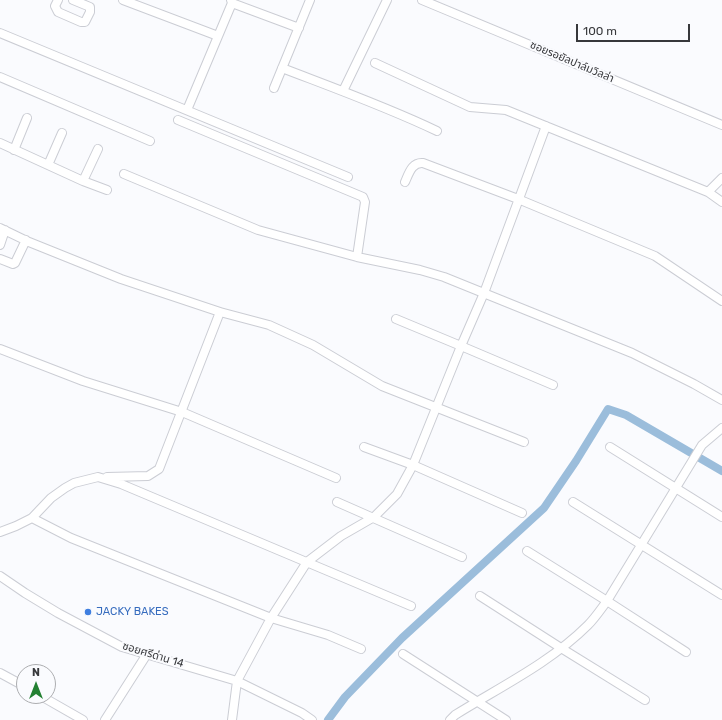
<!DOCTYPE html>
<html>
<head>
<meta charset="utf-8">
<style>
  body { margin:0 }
  #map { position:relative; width:722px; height:720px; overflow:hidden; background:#fafbfe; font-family:Rubik,sans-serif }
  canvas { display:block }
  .north { position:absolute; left:16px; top:664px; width:40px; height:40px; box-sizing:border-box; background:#fafbfe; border:1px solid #acadb0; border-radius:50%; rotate:0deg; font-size:11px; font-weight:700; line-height:16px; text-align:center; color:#37383b }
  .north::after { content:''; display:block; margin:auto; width:14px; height:18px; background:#238032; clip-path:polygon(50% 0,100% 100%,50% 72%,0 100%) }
  .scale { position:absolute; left:576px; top:24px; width:114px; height:18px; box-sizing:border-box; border:2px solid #37383b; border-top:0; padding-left:5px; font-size:12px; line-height:14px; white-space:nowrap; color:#37383b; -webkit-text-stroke:3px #fafbfe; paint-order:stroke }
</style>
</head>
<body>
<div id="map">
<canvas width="722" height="720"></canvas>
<div class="north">N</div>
<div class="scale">100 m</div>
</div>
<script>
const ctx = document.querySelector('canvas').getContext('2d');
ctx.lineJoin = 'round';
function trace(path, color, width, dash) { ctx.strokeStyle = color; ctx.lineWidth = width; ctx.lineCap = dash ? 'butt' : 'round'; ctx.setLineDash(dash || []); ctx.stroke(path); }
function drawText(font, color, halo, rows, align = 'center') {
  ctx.font = font + ' Rubik,"Noto Sans Thai",sans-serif'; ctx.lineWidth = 4; ctx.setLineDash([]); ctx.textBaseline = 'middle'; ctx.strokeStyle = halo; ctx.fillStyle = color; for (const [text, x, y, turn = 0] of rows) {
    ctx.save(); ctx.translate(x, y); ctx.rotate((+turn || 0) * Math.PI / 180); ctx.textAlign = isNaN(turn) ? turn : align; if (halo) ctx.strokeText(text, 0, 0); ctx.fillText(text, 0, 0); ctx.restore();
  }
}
trace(new Path2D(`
  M328,720L345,697L402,638L544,508L576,461L608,409L626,415L722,471`), '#9bbddb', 8);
const street = new Path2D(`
  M58,0L55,6L58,12L81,22H85L90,12V7L73,0
  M123,0L218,36
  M422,0L722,125
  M232,3L299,28
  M0,33L348,177
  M375,63L470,107L506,110L708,192L722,202
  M282,68C334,88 387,107 437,131
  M0,77L150,141
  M274,88L310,0
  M343,91L387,0
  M187,110L232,3L231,0
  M178,120L363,197L365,202L357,257
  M0,143L83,181L107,190
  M14,150L27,118
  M48,165L62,133
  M124,174L258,230L357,257L420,270L444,277L632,353L694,384L722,400
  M83,181L98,149
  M405,182C409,173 412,162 423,163L518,199L655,256L722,301
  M708,192L722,178
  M0,228L29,242L121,279L220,312L269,325L313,345L382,386L524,442
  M0,245L5,230
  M0,259L13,264L15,263L26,240
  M396,319L461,346L553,385
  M0,349L83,381L182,412L336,478
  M364,447L413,465L522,513
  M610,447L722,517
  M107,477L148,476L159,469L220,312
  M337,502L462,557
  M573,502L722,595
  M32,518L71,538L271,618L328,635L361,649
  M0,532L16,526L32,518L51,498L65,488L74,483L98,477L121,484L411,606
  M527,551L607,601L686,652
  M0,576L25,593L58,613L122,647L237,681L302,713L312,720
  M480,596L561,648L645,700
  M403,654L506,720
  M0,673L24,686
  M41,696L83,720
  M105,720L147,654
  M232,720L237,681L271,618L307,562L341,536L374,517L397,494L413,465L461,346L484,293L546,126
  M450,720L455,715C500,687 550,663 588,625C595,618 601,609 607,601L702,445L722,428`);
trace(street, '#cbcdd4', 10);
trace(street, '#fff', 8);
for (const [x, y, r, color] of [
  [88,612,4,"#3f7fe0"]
]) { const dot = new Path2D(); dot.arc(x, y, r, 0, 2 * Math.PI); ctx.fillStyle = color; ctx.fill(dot); trace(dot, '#fafbfe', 1.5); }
drawText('11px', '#37383b', '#fafbfe', [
  ["ซอยรอยัลปาล์มวิลล่า",572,62,23],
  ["ซอยศรีด่าน 14",153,655,17]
]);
drawText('11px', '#366cbe', '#fafbfe', [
  ["JACKY BAKES",96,612]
], 'left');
</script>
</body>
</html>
